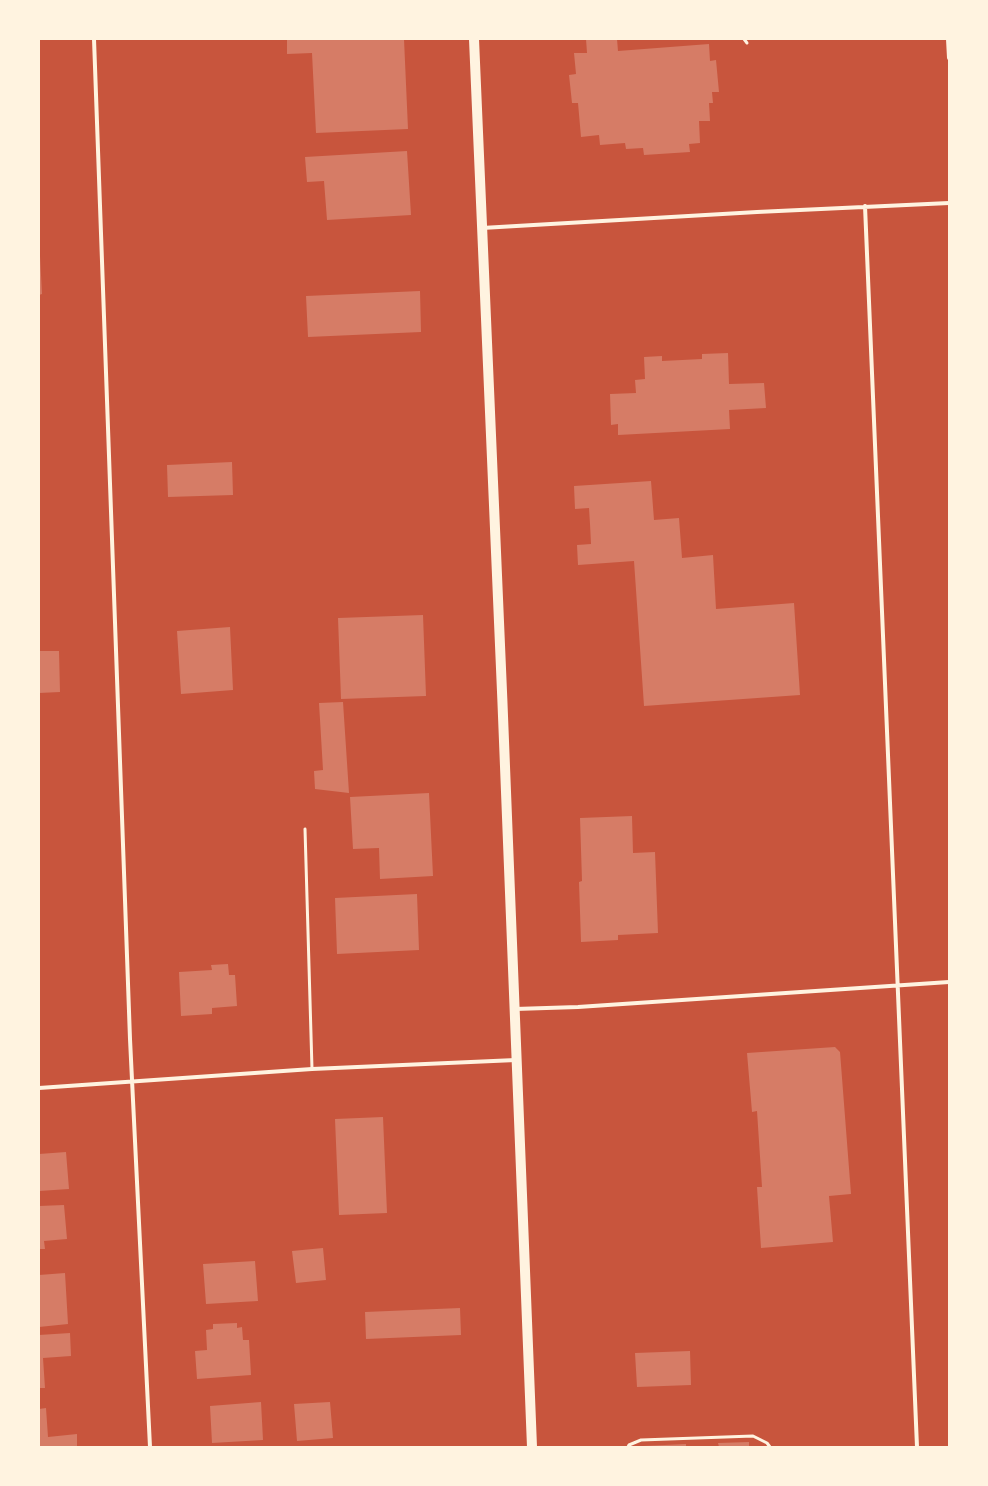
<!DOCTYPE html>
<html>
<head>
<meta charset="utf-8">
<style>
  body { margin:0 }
  #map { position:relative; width:988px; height:1486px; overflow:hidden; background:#c8553d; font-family:"Times New Roman",serif }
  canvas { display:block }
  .frame { position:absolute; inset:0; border:40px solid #fff3e0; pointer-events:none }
</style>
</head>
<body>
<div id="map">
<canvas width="988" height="1486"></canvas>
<div class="frame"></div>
</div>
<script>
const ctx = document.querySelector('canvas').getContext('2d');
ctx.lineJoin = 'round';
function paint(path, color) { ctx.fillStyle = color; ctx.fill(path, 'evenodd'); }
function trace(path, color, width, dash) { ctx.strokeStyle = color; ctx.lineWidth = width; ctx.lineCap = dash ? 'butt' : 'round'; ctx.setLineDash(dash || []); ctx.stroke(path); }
paint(new Path2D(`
  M287,39H404L408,129L316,133L312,53L287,54Z
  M586,39H617L618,51L709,44L710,61L716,60L719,92H712L713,103H709L710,121H699L700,143L689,144L690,152L644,155L643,148L626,149L625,143L600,145L599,135L581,137L578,103H572L569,75L576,74L574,53H587Z
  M407,151L411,215L327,220L324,181L307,182L305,157Z
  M39,256H40L42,294L39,295Z
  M420,291L421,332L308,337L306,296Z
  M728,353L729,384L764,383L766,408L729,410L730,429L618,435V424L611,425L610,394L636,393L635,380L645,379L644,357L662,356V361L702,359V354Z
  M232,462L233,495L168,497L167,465Z
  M651,481L654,520L679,518L682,558L713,555L716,609L794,603L800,695L644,706L634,561L578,565L577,545L591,544L590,524L589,508L575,509L574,486Z
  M423,615L426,696L341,699L338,618Z
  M230,627L233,690L181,694L177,631Z
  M39,651H59L60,692L39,693Z
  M343,702L349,793L315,789L314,771L323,770L319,703Z
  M429,793L433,876L380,879L379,848L353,849L350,797Z
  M632,816L633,853L655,852L658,933L618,935V940L581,942L579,882L582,881L580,818Z
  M417,894L419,950L337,954L335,898Z
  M228,964L229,975H235L237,1006L212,1008V1014L181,1016L179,972L212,970L211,965Z
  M835,1047L840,1052L851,1194L829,1196L833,1242L761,1248L757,1187H762L757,1111L752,1112L747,1053Z
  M383,1117L387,1213L339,1215L335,1119Z
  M66,1152L69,1189L39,1191V1154Z
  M64,1205L67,1239L44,1241L45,1249H39V1206Z
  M323,1248L326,1280L296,1283L292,1251Z
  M255,1261L258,1301L206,1304L203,1264Z
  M65,1273L68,1324L39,1327V1275Z
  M460,1308L461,1335L366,1339L365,1312Z
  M237,1323V1328L242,1327L243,1340H249L251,1375L197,1379L195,1351L207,1350L206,1330L213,1329V1324Z
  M70,1333L71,1356L43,1358L45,1388H39V1335Z
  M690,1351L691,1385L637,1387L635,1353Z
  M261,1402L263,1440L212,1443L210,1406Z
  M330,1402L333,1438L297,1441L294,1404Z
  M46,1408L48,1437L77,1434V1447H39V1409Z
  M749,1442V1447H719L718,1443Z
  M686,1444V1447H642L643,1446Z`), '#d67c66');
trace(new Path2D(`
  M744,39L747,43
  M305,829L312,1069
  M628,1447L629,1445L641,1440L753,1436L767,1443L770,1447`), '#fff3e0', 3);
trace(new Path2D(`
  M94,39L130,1039L150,1447
  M948,39L949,58
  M865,206L917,1447
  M482,228L757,212L949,203
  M515,1009L578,1007L949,982
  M39,1088L312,1069L516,1060`), '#fff3e0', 4);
trace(new Path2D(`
  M474,39C495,508 514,978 532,1447`), '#fff3e0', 10);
</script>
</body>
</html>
